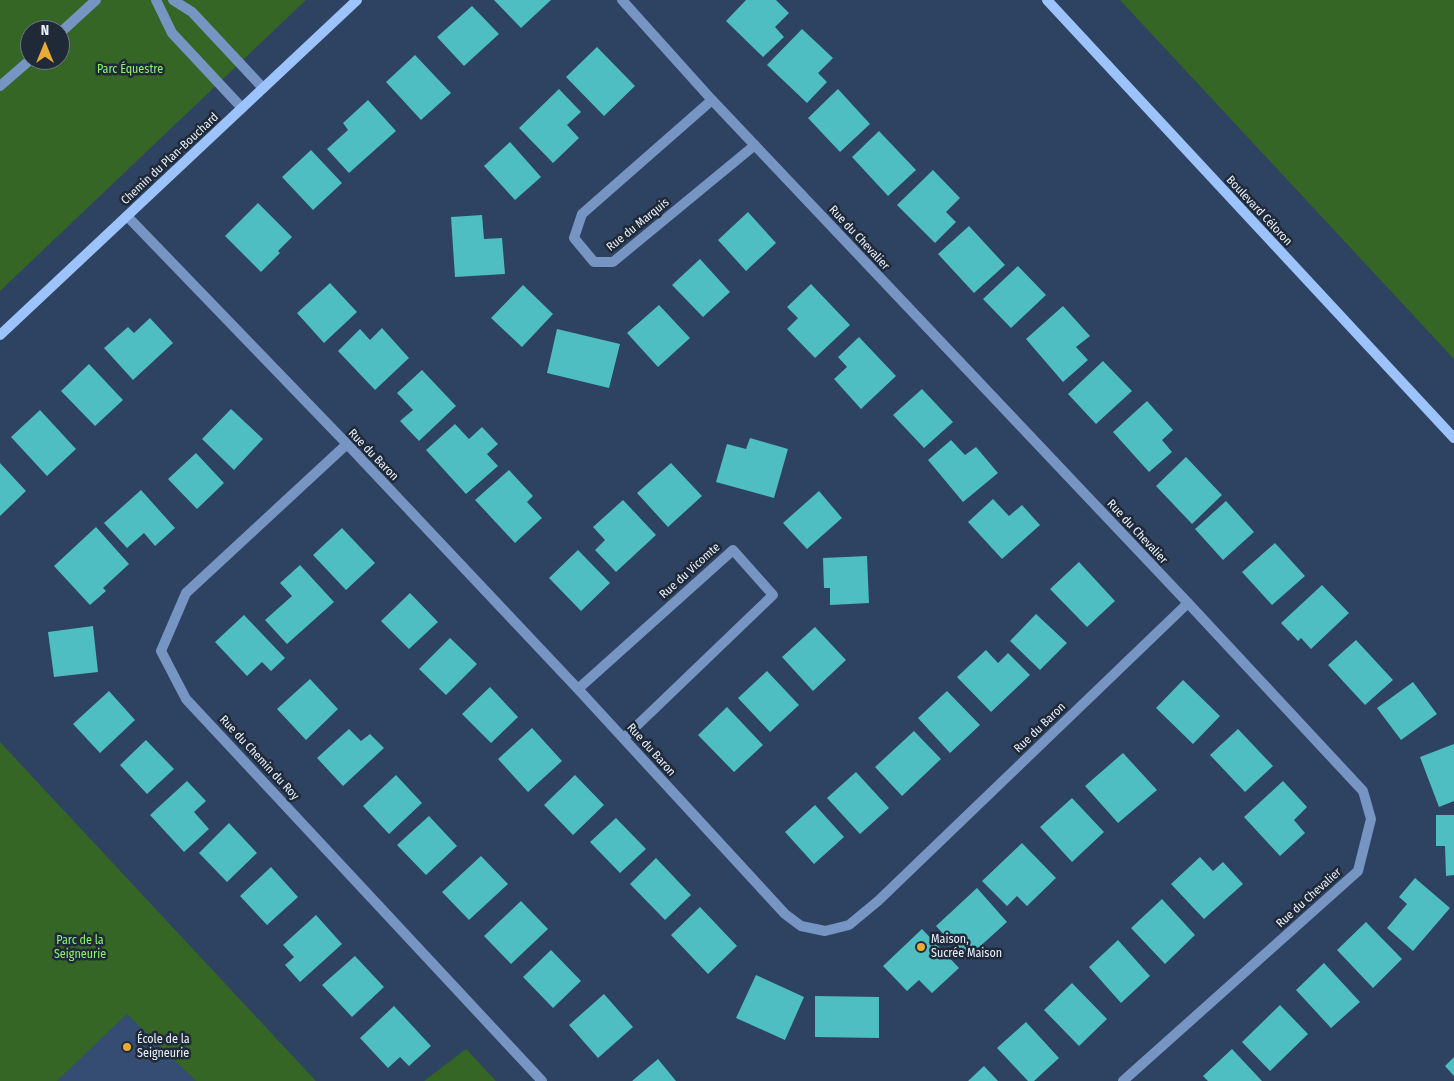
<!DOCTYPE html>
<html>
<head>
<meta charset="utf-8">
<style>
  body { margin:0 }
  #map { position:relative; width:1454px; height:1081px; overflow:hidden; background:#2e4262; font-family:"Fira Sans Condensed",sans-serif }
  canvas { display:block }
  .north { position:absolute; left:20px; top:20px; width:50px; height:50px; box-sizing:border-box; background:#1f2937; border:1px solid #6f7986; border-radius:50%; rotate:0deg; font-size:14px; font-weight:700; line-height:20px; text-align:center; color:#e8f0fc }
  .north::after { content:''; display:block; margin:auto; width:18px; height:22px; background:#e8ab37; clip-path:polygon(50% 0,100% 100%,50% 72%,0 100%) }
</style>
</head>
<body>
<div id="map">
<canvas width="1454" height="1081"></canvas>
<div class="north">N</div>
</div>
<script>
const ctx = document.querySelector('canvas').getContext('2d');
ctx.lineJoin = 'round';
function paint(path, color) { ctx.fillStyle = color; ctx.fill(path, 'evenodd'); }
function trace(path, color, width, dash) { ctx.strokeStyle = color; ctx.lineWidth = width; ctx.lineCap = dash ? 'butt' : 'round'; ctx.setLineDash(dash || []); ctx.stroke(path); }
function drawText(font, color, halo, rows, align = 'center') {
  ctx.font = font + ' "Fira Sans Condensed",sans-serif'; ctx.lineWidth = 5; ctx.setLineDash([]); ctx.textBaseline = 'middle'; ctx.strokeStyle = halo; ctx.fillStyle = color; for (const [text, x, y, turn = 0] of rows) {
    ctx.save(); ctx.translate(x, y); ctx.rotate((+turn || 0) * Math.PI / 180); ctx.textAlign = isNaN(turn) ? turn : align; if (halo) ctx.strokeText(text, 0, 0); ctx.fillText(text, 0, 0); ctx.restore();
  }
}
paint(new Path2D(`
  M127,1014L196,1081H57Z`), '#364d73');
paint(new Path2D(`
  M0,0H306L0,291ZM30,30H60V60H30Z
  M1120,0H1454V359Z
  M0,742L316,1081H196L127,1014L57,1081H0Z
  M466,1049L496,1081H424Z`), '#356626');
paint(new Path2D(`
  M494,0H551L521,28Z
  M746,0H776L789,13L775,27L784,37L763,57L726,21Z
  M472,6L499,34L464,66L437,37Z
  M802,29L833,58L818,73L827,82L807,103L767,65Z
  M597,47L635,86L604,116L566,77Z
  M415,55L451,93L421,120L386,82Z
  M559,89L581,112L567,125L579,138L553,163L519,128Z
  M838,89L870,124L840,152L808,118Z
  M368,100L396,131L349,173L327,149L348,130L343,123Z
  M879,131L916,170L888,196L852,157Z
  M510,142L541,177L515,200L484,166Z
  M311,150L342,183L313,210L282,177Z
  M933,170L960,198L946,212L956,222L935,243L897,205Z
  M258,203L292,237L278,251L280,253L261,272L225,236Z
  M748,212L776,243L746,271L718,240Z
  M482,215L484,239L502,238L505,274L455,277L451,217Z
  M969,226L1005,265L974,293L938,254Z
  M700,259L730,292L703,317L672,285Z
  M1018,266L1046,295L1011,328L983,299Z
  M330,283L357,312L324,343L297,313Z
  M811,284L850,325L815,358L787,329L798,318L787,307Z
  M523,285L553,314L522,347L491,318Z
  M659,305L690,338L658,367L627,333Z
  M1063,306L1090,336L1076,347L1088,360L1063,382L1026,339Z
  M150,318L173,343L133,380L104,348L128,327L134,333Z
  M382,328L409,358L375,390L338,351L360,329L370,340Z
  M557,329L620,344L609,388L547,373Z
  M859,337L896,376L861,409L834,379L847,367L838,357Z
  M1103,361L1132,391L1096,424L1068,394Z
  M89,364L123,400L95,426L61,391Z
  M422,370L456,406L419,441L400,421L413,410L397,393Z
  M922,389L953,422L924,448L893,415Z
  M1147,401L1173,430L1162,440L1172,452L1149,472L1113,432Z
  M231,409L263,439L234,470L202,439Z
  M40,410L76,449L47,476L11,437Z
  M455,424L469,439L482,427L498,444L487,454L498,466L466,494L426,450Z
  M750,438L788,449L774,498L716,482L727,444L746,449Z
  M951,440L965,455L976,447L998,473L963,502L928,460Z
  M196,453L224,483L197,509L168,479Z
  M1186,457L1222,495L1192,524L1156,486Z
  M0,463L26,491L0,516Z
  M671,463L702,496L668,527L637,493Z
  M509,470L533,496L527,502L542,518L515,543L475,500Z
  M141,490L175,528L155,546L144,533L127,548L104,523Z
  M819,491L842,518L807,549L783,523Z
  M993,499L1009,516L1022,505L1040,525L1002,559L968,522Z
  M623,500L656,535L616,572L595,550L605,540L593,527Z
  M1226,501L1254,532L1223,560L1195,529Z
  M96,527L129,564L103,588L106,591L90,605L54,566Z
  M342,528L375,563L346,590L313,555Z
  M1275,543L1305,576L1272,605L1242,572Z
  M578,550L610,583L581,611L549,578Z
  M867,556L869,603L830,605V588H824L823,558Z
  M1079,562L1115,601L1087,627L1050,589Z
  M300,565L334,602L287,644L265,620L292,596L280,583Z
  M1322,585L1349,613L1311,649L1301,638L1298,641L1281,623Z
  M410,593L438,622L409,649L381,621Z
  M1036,614L1067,643L1040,670L1010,641Z
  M244,615L285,658L271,671L262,662L247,676L215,642Z
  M93,626L98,672L54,677L48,632Z
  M815,627L846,660L813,691L782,657Z
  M450,638L477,664L446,695L419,669Z
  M1356,640L1393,680L1365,705L1328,665Z
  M986,650L998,663L1008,653L1030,675L991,712L957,677Z
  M767,671L799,705L770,732L738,698Z
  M310,679L338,709L306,740L277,709Z
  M1183,680L1220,716L1193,744L1156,708Z
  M1413,682L1437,714L1401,740L1377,708Z
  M490,687L518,717L491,743L462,714Z
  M109,691L135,720L100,753L73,724Z
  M947,691L980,725L950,753L918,718Z
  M727,707L763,745L734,772L698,735Z
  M532,728L562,761L528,792L498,759Z
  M349,729L361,741L370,734L384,748L343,786L317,758Z
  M1238,729L1273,766L1245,792L1210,755Z
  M914,731L941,759L902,796L875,767Z
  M146,740L174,769L147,794L120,765Z
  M1454,744V801L1439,807L1420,757Z
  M1123,753L1157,790L1118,823L1085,786Z
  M856,772L889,808L860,834L827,798Z
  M396,775L422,803L389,834L363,806Z
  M575,775L604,805L573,835L544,805Z
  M187,781L206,801L194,812L209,829L184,852L150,815Z
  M1283,781L1307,807L1294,820L1305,833L1280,856L1244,817Z
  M1072,798L1104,832L1072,862L1040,827Z
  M815,805L844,837L814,864L785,832Z
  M1436,815H1454V875L1446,876L1445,846H1436Z
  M429,816L457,846L426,875L397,845Z
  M616,818L646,849L620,873L590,842Z
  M229,823L257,853L227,882L199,853Z
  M1022,843L1056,878L1027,906L1017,896L1007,906L982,881Z
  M481,856L508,884L469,920L442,892Z
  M1200,857L1213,871L1223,862L1243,884L1204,919L1171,884Z
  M656,858L691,895L665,920L630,884Z
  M271,867L298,897L267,925L240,896Z
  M1415,878L1450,908L1413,951L1387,928L1407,904L1399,897Z
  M977,888L1007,922L966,959L936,926Z
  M1162,899L1195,935L1165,964L1131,928Z
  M521,901L548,929L511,964L484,936Z
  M700,907L737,946L708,974L671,935Z
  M316,915L342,944L300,982L285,965L294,957L283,945Z
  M1366,922L1402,959L1373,988L1337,950Z
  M922,929L959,968L932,993L919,980L907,991L883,966Z
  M1118,940L1150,976L1121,1003L1089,967Z
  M551,950L581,981L553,1008L523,977Z
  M355,956L384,987L352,1017L322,985Z
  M1324,963L1360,1002L1331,1028L1296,990Z
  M756,975L804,997L785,1040L736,1018Z
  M1072,983L1107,1019L1079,1046L1044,1010Z
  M604,994L633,1027L598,1058L569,1025Z
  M815,996L879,997V1038L815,1037Z
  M1280,1005L1308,1034L1270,1071L1242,1042Z
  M394,1006L431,1046L409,1066L400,1057L388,1068L360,1038Z
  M1026,1022L1059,1058L1034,1081H1028L997,1048Z
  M1232,1049L1262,1081H1208L1203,1076Z
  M1454,1057V1076L1445,1066Z
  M658,1059L676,1081H632Z
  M984,1066L998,1081H968Z`), '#4ebec3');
trace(new Path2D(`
  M156,0L172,33L242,108
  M173,0L192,12L263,88
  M60,33L96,0
  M0,86L30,60`), '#7795c2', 10);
trace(new Path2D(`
  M622,0L712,100L1188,603L1363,791L1371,819L1358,871L1123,1081
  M712,100L582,214L574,238L594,262H613L755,145
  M127,216L347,444L578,689L785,914L801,926L825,931L849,925L878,901L1188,603
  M347,444L186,593L161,651L186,699L542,1081
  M578,689L733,550L773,595L624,738`), '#7795c2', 10);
trace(new Path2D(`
  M1047,0L1454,438
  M0,335L357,0`), '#9dc3fc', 10);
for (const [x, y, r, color] of [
  [921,947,5,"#e8ab37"],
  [127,1047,5,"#e8ab37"]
]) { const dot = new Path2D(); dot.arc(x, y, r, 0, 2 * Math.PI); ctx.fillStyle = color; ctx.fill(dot); trace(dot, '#1f2937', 2); }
drawText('12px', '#8cf46c', '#1f2937', [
  ["Parc Équestre",130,70],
  ["Parc de la",80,941],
  ["Seigneurie",80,955]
]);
drawText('12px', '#e8f0fc', '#1f2937', [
  ["Chemin du Plan-Bouchard",170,159,-43],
  ["Boulevard Céloron",1259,211,47],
  ["Rue du Marquis",638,225,-39],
  ["Rue du Chevalier",859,238,47],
  ["Rue du Baron",373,455,46],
  ["Rue du Chevalier",1137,532,47],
  ["Rue du Vicomte",690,571,-42],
  ["Rue du Baron",1040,728,-44],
  ["Rue du Baron",651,750,48],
  ["Rue du Chemin du Roy",259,758,47],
  ["Rue du Chevalier",1309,898,-42]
]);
drawText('12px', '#e8f0fc', '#1f2937', [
  ["Maison,",931,940],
  ["Sucrée Maison",931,954],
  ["École de la",137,1040],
  ["Seigneurie",137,1054]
], 'left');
</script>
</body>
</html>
